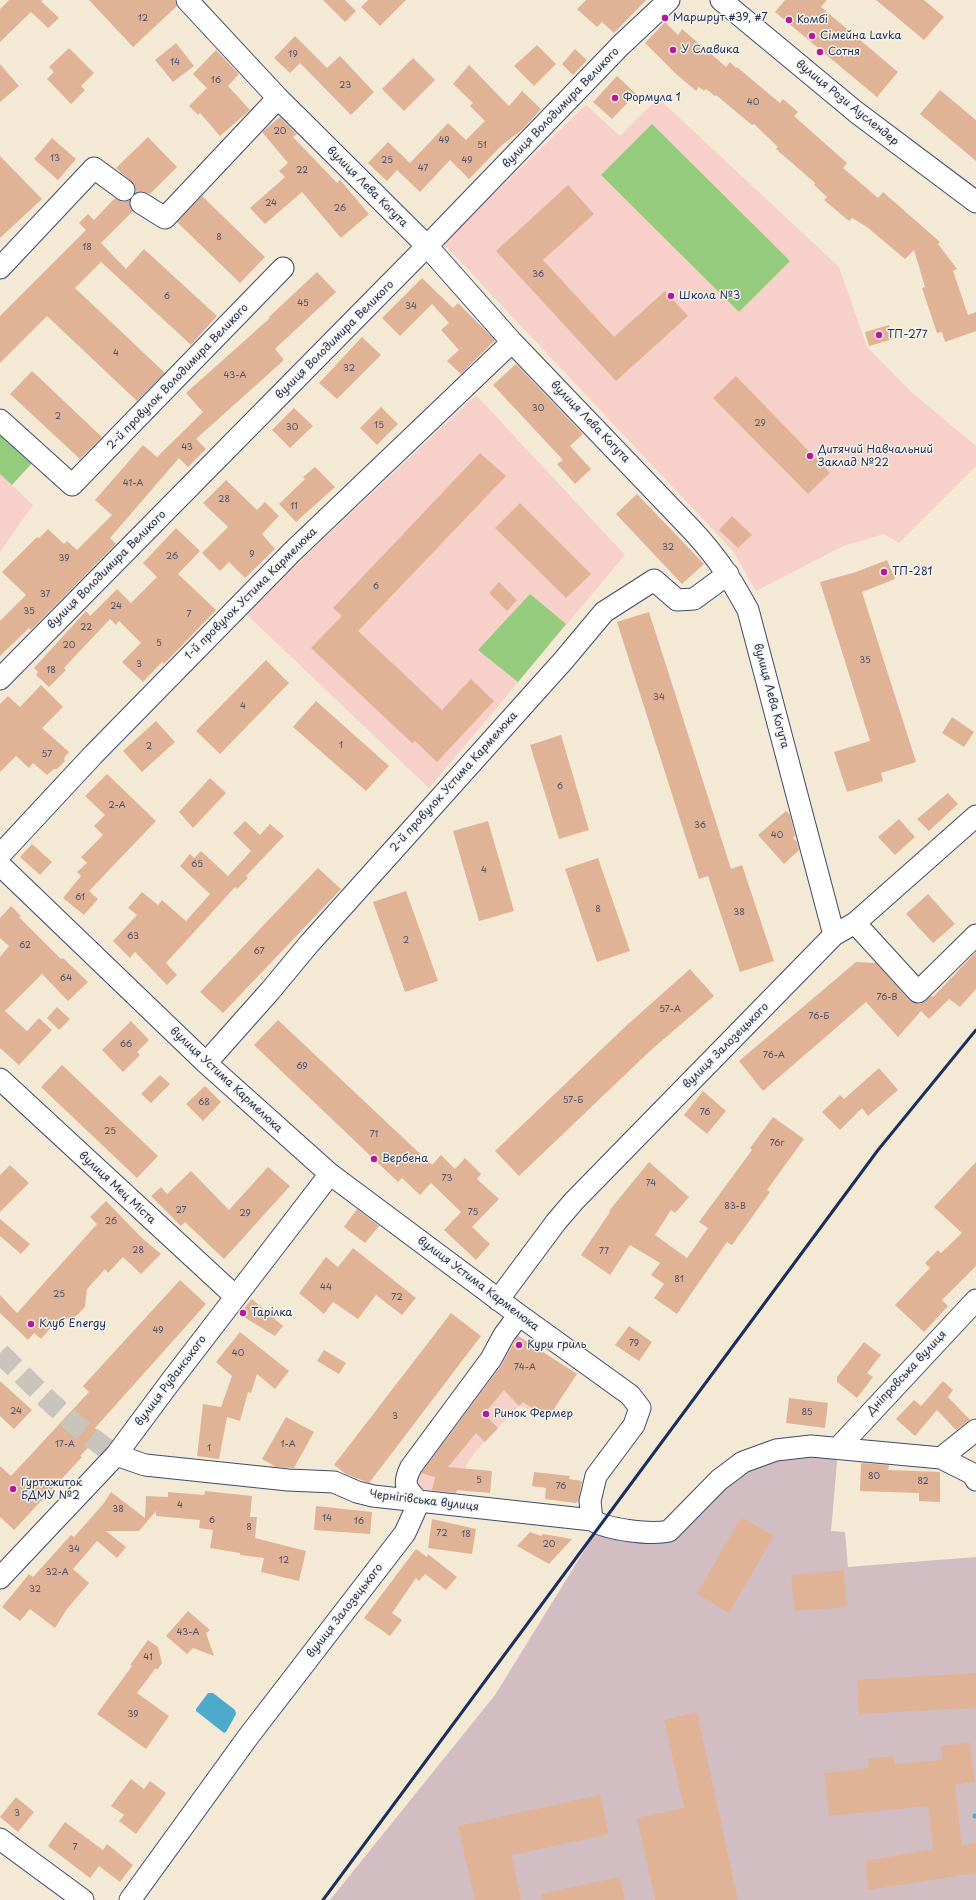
<!DOCTYPE html>
<html>
<head>
<meta charset="utf-8">
<style>
  body { margin:0 }
  canvas { display:block; background:#f4e9d4 }
</style>
</head>
<body>
<canvas width="976" height="1900"></canvas>
<script>
const ctx = document.querySelector('canvas').getContext('2d');
ctx.lineJoin = 'round';
function paint(path, color) { ctx.fillStyle = color; ctx.fill(path, 'evenodd'); }
function trace(path, color, width, dash) { ctx.strokeStyle = color; ctx.lineWidth = width; ctx.lineCap = dash ? 'butt' : 'round'; ctx.setLineDash(dash || []); ctx.stroke(path); }
function drawText(font, color, halo, rows, align = 'center') {
  ctx.font = font + ' "Playpen Sans",sans-serif'; ctx.lineWidth = 3; ctx.setLineDash([]); ctx.textBaseline = 'middle'; ctx.strokeStyle = halo; ctx.fillStyle = color; for (const [text, x, y, turn = 0] of rows) {
    ctx.save(); ctx.translate(x, y); ctx.rotate((+turn || 0) * Math.PI / 180); ctx.textAlign = isNaN(turn) ? turn : align; if (halo) ctx.strokeText(text, 0, 0); ctx.fillText(text, 0, 0); ctx.restore();
  }
}
paint(new Path2D(`
  M658,98L839,267L867,347L909,390L976,446V466L899,543L884,534L843,546L756,591L733,551L443,243L586,105L620,136Z
  M476,395L625,555L429,788L245,613Z
  M0,474L33,505L0,552Z
  M514,1333L577,1374L535,1410L519,1406L474,1453L467,1464L455,1496L412,1486L415,1477Z`), '#f7d0ca');
paint(new Path2D(`
  M838,1451L831,1531L845,1532L848,1567L976,1557V1900H330L495,1695L600,1525L659,1532L745,1465Z`), '#d2bec2');
paint(new Path2D(`
  M652,124L790,261L739,312L601,175Z
  M0,432L33,462L12,485L0,474Z
  M530,594L566,624L518,682L478,650Z`), '#94cb7d');
paint(new Path2D(`
  M208,1693H213L235,1710L236,1714L226,1732L224,1733L196,1711V1709Z`), '#4daacb');
trace(new Path2D(`
  M975,1816H976`), '#4daacb', 5);
paint(new Path2D(`
  M9,0H43L41,1L59,18L48,28L31,12L0,42V9Z
  M89,0H175L177,6L133,47Z
  M323,0H345L356,11L345,22Z
  M368,0H406L380,26L361,7Z
  M586,0H646L614,33L602,22L597,27L577,9Z
  M785,0H827L821,7L898,72L877,97L775,12Z
  M876,0H924L944,17L924,40Z
  M665,22L678,35L682,29L726,67L730,62L736,68L737,67L780,103L783,99L798,112L794,116L847,163L843,168L878,198L883,192L940,242L938,244L957,269L953,271L968,315L976,312V331L945,342L942,332L937,333L922,288L925,287L914,250L905,259L867,227L852,218L849,221L824,200L827,197L814,185L815,183L776,149L778,147L754,124L752,125L716,95L715,96L706,89L704,91L699,87L696,91L675,73L645,43Z
  M295,36L327,68L340,56L374,92L351,115L300,63L290,73L274,58Z
  M176,43L194,66L173,82L155,60Z
  M537,45L556,64L534,86L514,66Z
  M69,48L94,73L81,86L85,90L71,104L47,79L54,72L49,67Z
  M575,49L587,60L573,75L562,64Z
  M216,50L239,74L228,86L250,110L220,136L200,113L198,115L189,106L207,88L193,74Z
  M413,58L435,80L404,111L382,89Z
  M0,64L19,86L0,102Z
  M469,65L509,106L522,91L541,109L523,129L502,145L469,179L450,160L420,192L397,170L387,181L368,163L388,142L410,163L448,123L466,140L485,121L470,106L473,103L453,84Z
  M617,76L636,94L612,119L593,102Z
  M940,90L976,120V161L920,114Z
  M280,117L297,134L293,137L337,183L340,180L369,214L341,238L302,192L265,224L250,208L285,177L279,171L288,163L262,132Z
  M148,137L177,167L150,194L142,191L136,192L135,186L131,181L116,168Z
  M52,138L76,159L58,180L34,159Z
  M0,156L42,199L0,238Z
  M568,185L594,214L543,260L614,337L665,291L688,316L616,381L496,251Z
  M202,196L265,257L240,283L177,222Z
  M115,198L122,202L130,200V208L133,211L101,243L126,269L144,249L217,316L191,345L101,262L75,288L165,373L137,401L47,316L0,363V316L86,230L79,223L88,214L94,220Z
  M317,272L336,292L275,349L284,360L196,439L206,449L188,467L179,458L110,538L116,544L31,630L29,628L0,656V621L26,595L2,572L37,537L39,538L48,529L64,544L67,541L77,550L112,515L95,500L143,445L157,457L203,412L186,393L270,318L269,317Z
  M422,278L453,308L458,303L495,340L461,374L447,361L459,350L441,330L449,323L432,304L400,336L382,318Z
  M889,325L893,339L869,346L865,332Z
  M362,337L381,355L337,399L319,383Z
  M516,364L583,434L570,446L591,469L575,484L557,464L563,460L493,385Z
  M32,371L102,437L80,459L10,394Z
  M736,376L830,473L808,494L713,398Z
  M381,407L398,424L377,445L360,428Z
  M294,408L313,426L290,448L272,430Z
  M480,453L506,476L358,631L442,710L471,679L494,701L437,762L415,741L412,743L311,648L342,616L333,608Z
  M315,467L335,487L296,522L279,504L305,479L303,477Z
  M226,480L257,510L265,502L279,516L262,534L275,549L245,578L229,562L220,571L202,553L228,527L203,503Z
  M637,494L704,564L682,584L616,514Z
  M520,503L591,574L566,598L495,528Z
  M732,516L752,535L738,548L719,530Z
  M176,528L200,551L178,574L216,610L164,664L162,662L143,682L122,662L141,643L119,621L116,625L110,619L64,668L66,670L49,687L36,675L38,672L34,668L86,611L90,616L117,589L131,603L157,577L143,563Z
  M887,560L895,579L862,592L916,762L881,773L883,781L847,792L834,752L870,741L820,582L856,572Z
  M499,582L517,600L507,611L489,593Z
  M649,612L731,869L742,865L774,961L740,972L708,876L699,879L617,622Z
  M266,660L289,683L220,754L196,731Z
  M41,685L63,707L42,728L69,752L64,758L65,761L57,769H54L47,775L33,763L29,768L16,756L0,772V704L8,696L20,707Z
  M316,701L389,766L366,791L293,727Z
  M952,717L974,732L964,747L942,733Z
  M156,721L175,742L142,772L123,751Z
  M561,735L589,830L559,839L530,745Z
  M107,774L156,821L89,891L98,899L84,915L63,898L81,876L77,872L87,863L81,857L103,835L94,826L105,815L85,796Z
  M210,778L226,793L193,828L179,812Z
  M948,793L958,804L929,831L917,819Z
  M786,811L790,815L795,836L793,838L797,842L799,850L784,864L758,835Z
  M899,819L915,837L895,855L878,837Z
  M245,821L260,835L270,824L284,836L246,876L248,878L237,889L235,887L166,963L177,975L167,985L135,952L130,958L113,941L137,915L128,908L142,892L158,905L162,900L186,921L210,894L180,866L190,854L194,858L201,851L228,876L251,851L233,833Z
  M488,821L514,911L479,921L453,831Z
  M32,844L52,862L40,875L20,857Z
  M598,858L630,951L597,962L565,869Z
  M318,868L341,889L223,1013L200,992Z
  M406,891L438,981L405,992L373,902Z
  M928,894L955,924L933,943L906,914Z
  M11,906L21,916L19,917L61,959L63,958L88,982L68,1001L42,974L5,1011L27,1031L39,1018L52,1030L19,1065L0,1048V957L9,946L0,938V918Z
  M976,952V989L960,1007L949,999L929,1019L921,1011L898,1037L866,1002L763,1091L739,1061L856,962L876,963L909,1000L914,1003L920,1004L931,996L933,997Z
  M690,969L714,996L651,1050L519,1176L495,1151L627,1025Z
  M57,1007L70,1019L59,1030L47,1018Z
  M278,1020L432,1165L441,1155L455,1169L465,1158L481,1174L477,1179L499,1199L472,1227L490,1244L476,1260L444,1230L461,1212L431,1183L420,1195L402,1178L398,1182L254,1045Z
  M131,1021L149,1040L137,1052L140,1055L123,1072L102,1050Z
  M62,1065L158,1156L137,1178L41,1087Z
  M879,1068L898,1090L868,1116L862,1108L840,1130L822,1112L840,1095L844,1099Z
  M160,1075L170,1084L151,1103L141,1094Z
  M205,1086L221,1102L203,1121L186,1104Z
  M703,1091L726,1111L707,1134L684,1115Z
  M773,1117L804,1139L767,1190L770,1192L732,1245L727,1242L677,1314L654,1298L664,1284L651,1275L660,1263L630,1245L610,1275L581,1255L610,1212L609,1211L649,1162L689,1197L675,1213L671,1210L655,1235L687,1258L708,1228L699,1222L752,1150L750,1148Z
  M976,1162V1266L942,1300L948,1306L924,1332L895,1305L930,1268L925,1263L938,1250L941,1253L962,1233L934,1207Z
  M10,1165L29,1183L0,1212V1175Z
  M268,1167L290,1186L224,1259L185,1222L181,1226L151,1196L161,1187L167,1194L191,1171L229,1210Z
  M106,1201L142,1238L161,1254L141,1274L123,1257L108,1273L105,1269L87,1289L85,1307L76,1316L55,1323L41,1339L34,1333L28,1340L0,1313V1295L17,1313L97,1224L90,1217Z
  M357,1209L379,1226L365,1243L344,1227Z
  M0,1219L30,1244L21,1254L0,1236Z
  M353,1248L416,1298L402,1315L376,1295L358,1319L333,1302L324,1314L299,1293L326,1257L338,1267Z
  M180,1280L206,1304L95,1428L101,1434L80,1456L82,1457L14,1530L0,1517V1466L11,1476L89,1392L83,1386Z
  M252,1299L283,1326L275,1336L239,1314Z
  M451,1313L481,1336L369,1483L346,1474L334,1465Z
  M629,1326L652,1342L639,1361L615,1345Z
  M240,1332L289,1371L275,1389L257,1374L251,1393L248,1392L240,1421L227,1417L219,1459L197,1456L203,1404L221,1407L232,1376L216,1362Z
  M518,1336L577,1374L548,1418L523,1402L519,1406L504,1390L484,1414L498,1428L485,1442L476,1433L448,1467L492,1471L490,1493L457,1490L456,1493L432,1490L435,1477L421,1473L501,1366Z
  M864,1342L881,1355L867,1373L873,1377L857,1398L837,1382V1377Z
  M324,1350L346,1363L339,1374L317,1361Z
  M0,1381L32,1410L14,1429L0,1416Z
  M943,1381L953,1390L948,1397L970,1420L956,1430L937,1410L915,1436L896,1419L914,1400L921,1406Z
  M789,1398L828,1403L825,1428L786,1423Z
  M286,1417L314,1432L294,1468L276,1467L262,1459Z
  M861,1463L889,1465L888,1470L940,1472V1502L919,1501V1493L860,1491Z
  M534,1472L570,1476L569,1479L582,1481L578,1501L576,1503L545,1499L546,1488L532,1486Z
  M205,1491L252,1496L250,1517H257L255,1538L306,1551L299,1581L261,1572L264,1558L240,1555V1553L210,1548L213,1530L199,1528L200,1520L156,1516V1511L139,1531H106L126,1547L117,1558L97,1541L73,1569L89,1583L67,1609L55,1628L30,1609L20,1621L2,1607L29,1574L33,1577L71,1535L74,1537L104,1503L111,1492L145,1518L146,1496L168,1497V1492L204,1495Z
  M316,1506L372,1512L370,1534L314,1530Z
  M741,1517L774,1536L729,1613L697,1594Z
  M432,1519L476,1529L472,1554L428,1548Z
  M530,1532L541,1536L543,1534L572,1539L549,1564L517,1546Z
  M416,1549L427,1557L428,1554L457,1577L446,1590L425,1574L419,1581L416,1578L392,1613L402,1620L390,1636L364,1618Z
  M844,1570L847,1607L794,1611L791,1575Z
  M188,1611L210,1630L206,1633L214,1656L193,1648L187,1654L166,1636Z
  M148,1640L158,1647L162,1663L158,1669H155L137,1693L169,1716L146,1749L97,1714L132,1666L130,1665Z
  M976,1673V1708L859,1714L857,1680Z
  M697,1712L738,1900H655L637,1818L684,1808L664,1720Z
  M970,1743L975,1782L955,1785L962,1845L976,1843V1873L868,1890L865,1861L933,1849L928,1806L829,1816L824,1773L869,1768L868,1759L894,1756L895,1764L942,1760L941,1746Z
  M131,1779L144,1789L150,1781L166,1793L136,1834L119,1821L124,1815L111,1806Z
  M600,1795L609,1834L512,1855L521,1900H475L458,1826Z
  M16,1797L34,1812L18,1832L0,1817Z
  M65,1822L103,1850L107,1844L133,1865L120,1882L99,1866L90,1878L48,1846Z
  M620,1877L625,1900H542L541,1894Z`), '#e1b396');
trace(new Path2D(`
  M0,1353C37,1389 73,1427 116,1455`), '#c9c4bc', 21, [21, 10]);
const minor = new Path2D(`
  M187,0L278,98L427,246L512,342L692,530C717,557 730,577 748,610L834,935
  M721,0L856,112L976,202
  M141,203L165,218L278,98
  M0,268L94,168L124,190
  M0,420L72,485L283,268
  M0,679L427,246L621,45L669,0
  M0,855L93,755L292,552L512,342
  M0,865L206,1063L330,1174L519,1315L630,1395L640,1408L634,1425L596,1476L590,1501L592,1520C608,1530 651,1535 669,1531L719,1480L743,1462L776,1450L811,1446L941,1458L973,1474L976,1480
  M855,923L918,992L976,935
  M206,1063L270,991L309,944L563,661L604,612L654,580L677,600L694,599L728,574
  M0,1079L235,1296
  M498,1300L556,1222L574,1201L834,935L855,923L976,816
  M839,1447L976,1300
  M116,1455L145,1465L288,1480L334,1482L357,1492L373,1496L592,1520
  M941,1458L976,1430
  M0,1578L116,1455L171,1381L330,1174
  M0,1839L83,1900
  M130,1900L248,1737L405,1533L419,1502C406,1488 402,1485 411,1467L491,1359L504,1335L519,1315`);
trace(minor, '#3c4b70', 23);
trace(minor, '#fff', 21);
trace(new Path2D(`
  M323,1900L878,1150L976,1030`), '#1b2f5e', 3);
for (const [x, y, r, color] of [
  [665,18,4,"#b5179e"],
  [789,20,4,"#b5179e"],
  [812,36,4,"#b5179e"],
  [673,50,4,"#b5179e"],
  [820,52,4,"#b5179e"],
  [615,98,4,"#b5179e"],
  [671,296,4,"#b5179e"],
  [879,335,4,"#b5179e"],
  [810,456,4,"#b5179e"],
  [884,572,4,"#b5179e"],
  [374,1159,4,"#b5179e"],
  [243,1313,4,"#b5179e"],
  [31,1324,4,"#b5179e"],
  [519,1345,4,"#b5179e"],
  [486,1414,4,"#b5179e"],
  [13,1489,4,"#b5179e"]
]) { const dot = new Path2D(); dot.arc(x, y, r, 0, 2 * Math.PI); ctx.fillStyle = color; ctx.fill(dot); trace(dot, '#f7f3e8', 1.5); }
drawText('9px', '#4c506c', null, [
  ["12",143,19],
  ["19",293,55],
  ["14",175,63],
  ["16",216,81],
  ["23",345,86],
  ["40",753,103],
  ["20",280,132],
  ["49",444,141],
  ["51",482,146],
  ["13",55,159],
  ["25",387,161],
  ["49",467,161],
  ["47",423,169],
  ["22",302,171],
  ["24",271,204],
  ["26",340,209],
  ["8",219,238],
  ["18",87,248],
  ["36",538,275],
  ["6",167,297],
  ["45",303,304],
  ["34",411,307],
  ["4",116,354],
  ["32",349,369],
  ["43-А",235,376],
  ["30",538,409],
  ["2",58,417],
  ["29",760,424],
  ["15",379,426],
  ["30",292,428],
  ["43",187,448],
  ["41-А",133,484],
  ["28",224,500],
  ["11",294,507],
  ["32",668,548],
  ["9",252,555],
  ["26",172,557],
  ["39",64,559],
  ["6",376,587],
  ["37",45,595],
  ["24",116,607],
  ["35",29,612],
  ["7",189,615],
  ["22",86,628],
  ["5",159,644],
  ["20",69,646],
  ["35",865,661],
  ["3",139,665],
  ["18",51,671],
  ["34",659,698],
  ["4",243,707],
  ["1",341,746],
  ["2",149,747],
  ["57",47,755],
  ["6",560,787],
  ["2-А",117,806],
  ["36",700,826],
  ["40",777,836],
  ["65",197,865],
  ["4",484,871],
  ["61",80,898],
  ["8",598,910],
  ["38",739,913],
  ["63",133,937],
  ["2",406,941],
  ["62",25,946],
  ["67",259,952],
  ["64",66,979],
  ["76-В",887,998],
  ["57-А",670,1010],
  ["76-Б",819,1017],
  ["66",126,1045],
  ["76-А",774,1056],
  ["69",302,1067],
  ["57-Б",573,1101],
  ["68",204,1103],
  ["76",705,1113],
  ["25",110,1132],
  ["71",374,1135],
  ["76г",777,1144],
  ["73",447,1179],
  ["74",651,1184],
  ["83-В",735,1207],
  ["27",181,1211],
  ["75",473,1213],
  ["29",245,1214],
  ["26",111,1222],
  ["28",138,1251],
  ["77",604,1252],
  ["81",679,1280],
  ["44",326,1288],
  ["25",59,1295],
  ["72",397,1298],
  ["49",158,1331],
  ["79",634,1344],
  ["40",238,1354],
  ["74-А",525,1368],
  ["24",16,1412],
  ["85",807,1413],
  ["3",395,1417],
  ["17-А",65,1445],
  ["1-А",288,1445],
  ["1",209,1449],
  ["80",874,1477],
  ["5",479,1481],
  ["82",923,1482],
  ["76",561,1487],
  ["4",180,1506],
  ["38",118,1510],
  ["14",327,1519],
  ["6",212,1521],
  ["16",359,1522],
  ["8",249,1528],
  ["72",442,1534],
  ["18",466,1535],
  ["20",549,1545],
  ["34",74,1550],
  ["12",284,1561],
  ["32-А",57,1573],
  ["32",35,1590],
  ["43-А",188,1633],
  ["41",148,1658],
  ["39",133,1715],
  ["3",17,1814],
  ["7",75,1848]
]);
drawText('11px', '#1b2f5e', '#f7f3e8', [
  ["Маршрут #39, #7",673,18],
  ["Комбі",797,20],
  ["Сімейна Lavka",820,36],
  ["У Славика",681,50],
  ["Сотня",828,52],
  ["Формула 1",623,98],
  ["Школа №3",679,296],
  ["ТП-277",887,335],
  ["Дитячий Навчальний",818,450],
  ["Заклад №22",818,463],
  ["ТП-281",892,572],
  ["Вербена",382,1159],
  ["Тарiлка",251,1313],
  ["Клуб Energy",39,1324],
  ["Кури гриль",527,1345],
  ["Ринок Фермер",494,1414],
  ["Гуртожиток",21,1483],
  ["БДМУ №2",21,1496]
], 'left');
drawText('11px', '#1b2f5e', '#f7f3e8', [
  ["вулиця Рози Ауслендер",847,103,39],
  ["вулиця Володимира Великого",561,108,-46],
  ["вулиця Лева Когута",367,187,45],
  ["вулиця Володимира Великого",335,340,-45],
  ["2-й провулок Володимира Великого",178,377,-46],
  ["вулиця Лева Когута",590,422,46],
  ["вулиця Володимира Великого",107,570,-45],
  ["1-й провулок Устима Кармелюка",251,594,-45],
  ["вулиця Лева Когута",771,696,75],
  ["2-й провулок Устима Кармелюка",454,782,-48],
  ["вулиця Залозецького",726,1046,-45],
  ["вулиця Устима Кармелюка",226,1080,43],
  ["вулиця Мец Міста",117,1188,43],
  ["вулиця Устима Кармелюка",478,1284,37],
  ["Дніпровська вулиця",907,1373,-47],
  ["вулиця Руданського",171,1381,-53],
  ["Чернігівська вулиця",424,1501,7],
  ["вулиця Залозецького",345,1611,-52]
]);
</script>
</body>
</html>
